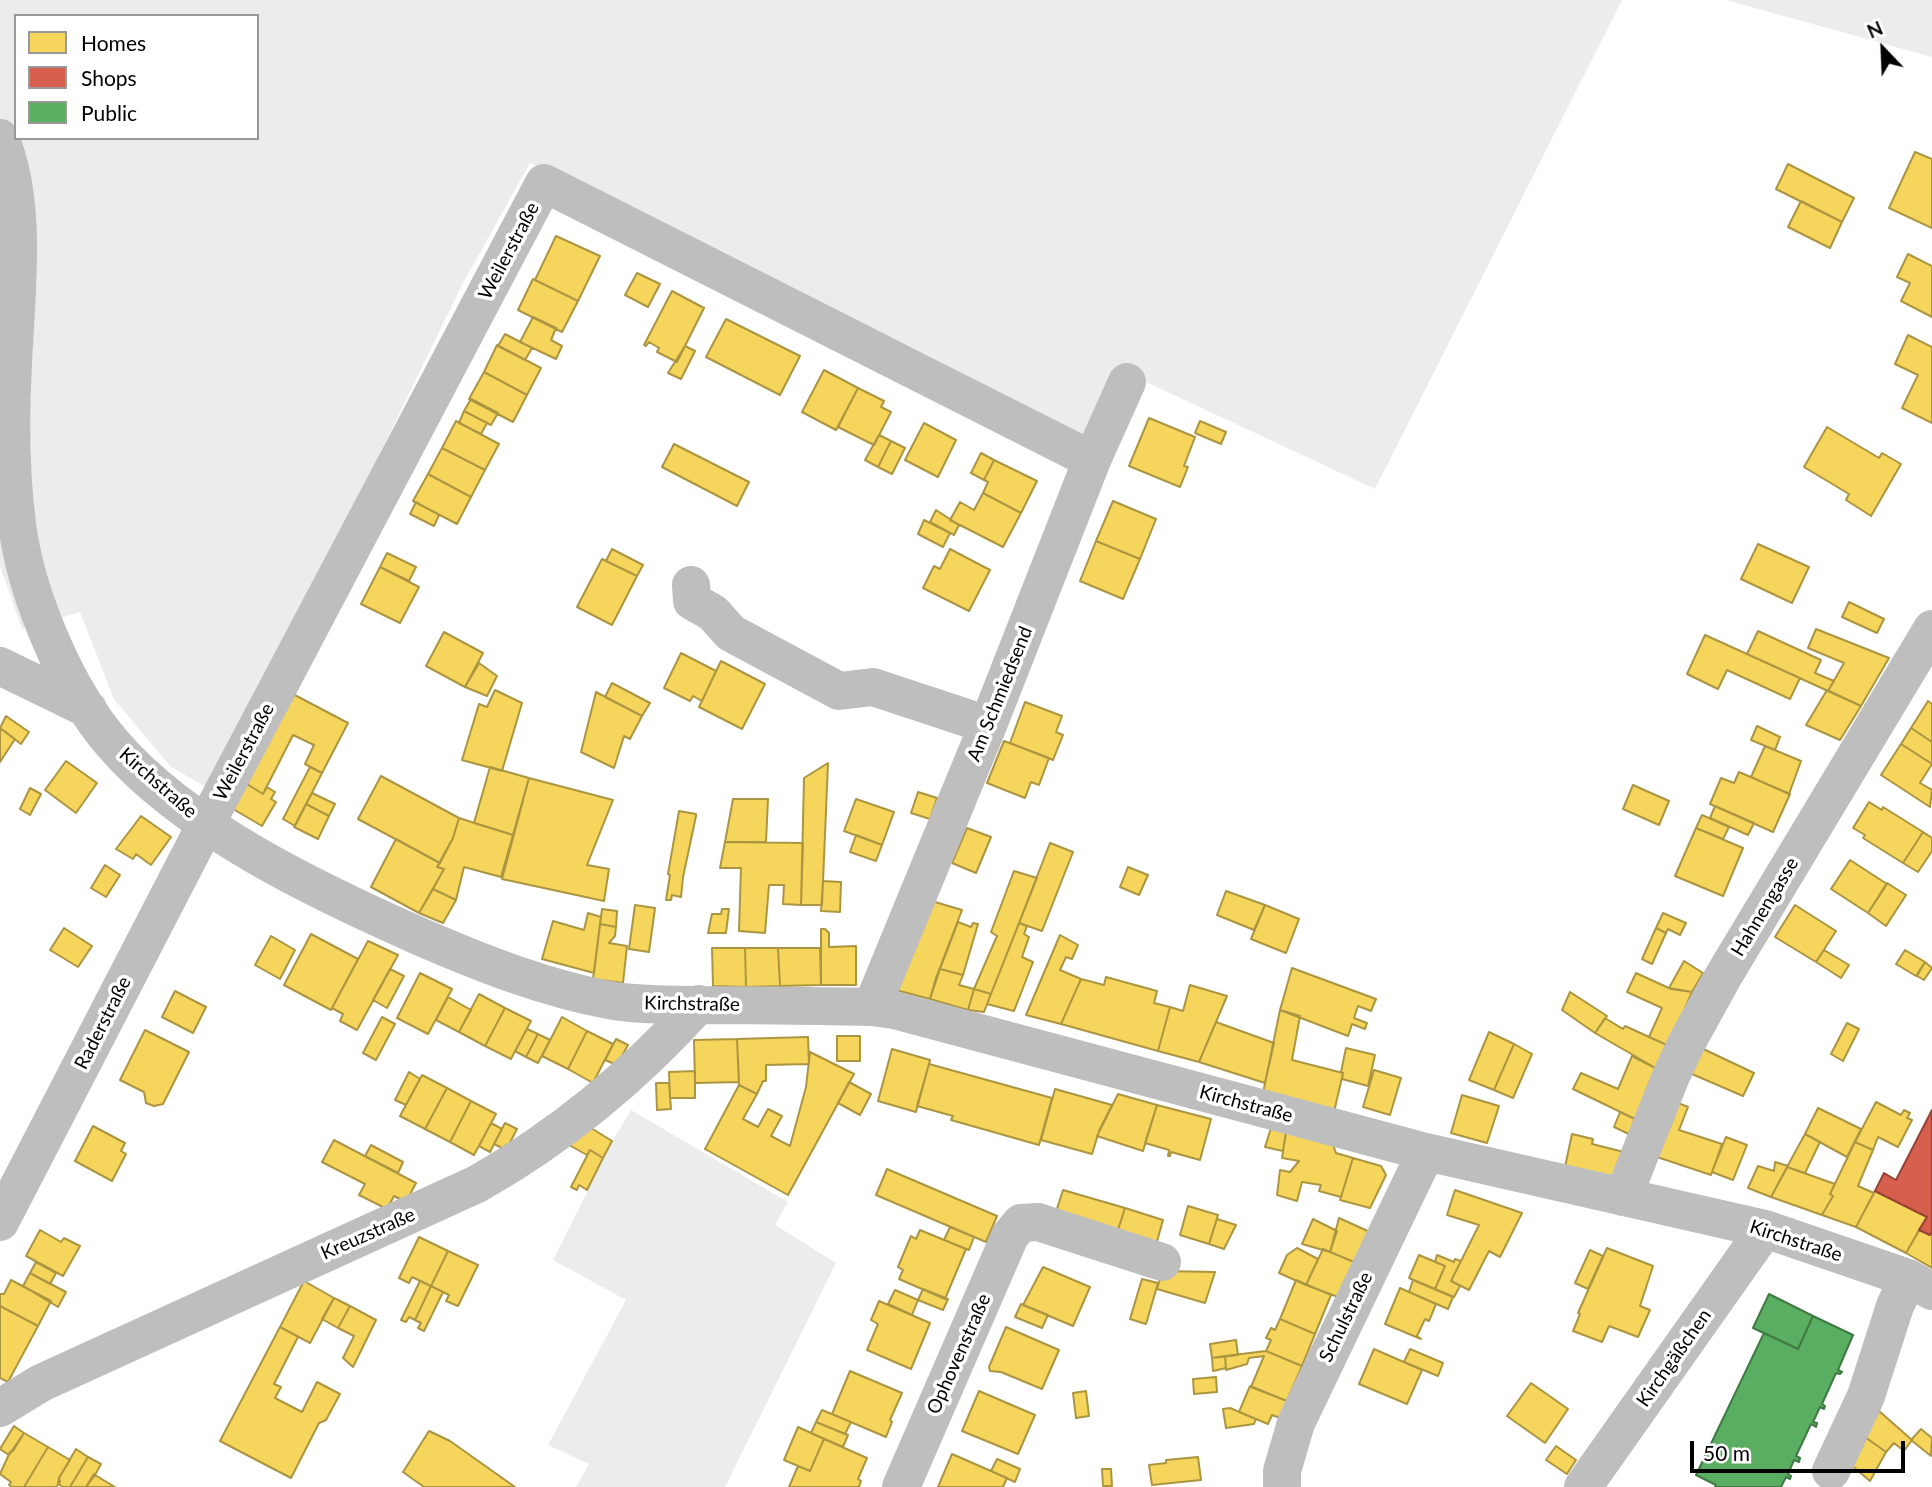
<!DOCTYPE html>
<html>
<head>
<meta charset="utf-8">
<style>
  body { margin:0 }
  #map { position:relative; width:1932px; height:1487px; overflow:hidden; background:#fff; font-family:Lato,sans-serif }
  canvas { display:block }
  .legend { position:absolute; left:14px; top:14px; width:245px; height:126px; box-sizing:border-box; background:#fff; border:2px solid #999; margin:0; padding:9px 12px; list-style:none; font-size:21px; color:#000 }
  .legend li { display:flex; align-items:center; gap:14px; height:35px }
  .legend b { width:35px; border:2px solid #999 }
  .north { position:absolute; left:1848px; top:14px; width:70px; height:70px; -webkit-text-stroke:5px #fff; paint-order:stroke; rotate:337deg; font-size:19px; font-weight:700; line-height:28px; text-align:center; color:#000 }
  .north::after { content:''; display:block; margin:auto; width:24px; height:32px; background:#000; clip-path:polygon(50% 0,100% 100%,50% 72%,0 100%) }
  .scale { position:absolute; left:1690px; top:1441px; width:215px; height:32px; box-sizing:border-box; border:4px solid #000; border-top:0; padding-left:9px; font-size:21px; line-height:24px; white-space:nowrap; color:#000; -webkit-text-stroke:5px #fff; paint-order:stroke }
</style>
</head>
<body>
<div id="map">
<canvas width="1932" height="1487"></canvas>
<ul class="legend">
<li><b style="height:19px;background:#f6d55c"></b>Homes</li>
<li><b style="height:19px;background:#d6604d"></b>Shops</li>
<li><b style="height:19px;background:#5aae61"></b>Public</li>
</ul>
<div class="north">N</div>
<div class="scale">50 m</div>
</div>
<script>
const ctx = document.querySelector('canvas').getContext('2d');
ctx.lineJoin = 'round';
function paint(path, color) { ctx.fillStyle = color; ctx.fill(path, 'evenodd'); }
function trace(path, color, width, dash) { ctx.strokeStyle = color; ctx.lineWidth = width; ctx.lineCap = dash ? 'butt' : 'round'; ctx.setLineDash(dash || []); ctx.stroke(path); }
function drawText(font, color, halo, rows, align = 'center') {
  ctx.font = font + ' Lato,sans-serif'; ctx.lineWidth = 7; ctx.setLineDash([]); ctx.textBaseline = 'middle'; ctx.strokeStyle = halo; ctx.fillStyle = color; for (const [text, x, y, turn = 0] of rows) {
    ctx.save(); ctx.translate(x, y); ctx.rotate((+turn || 0) * Math.PI / 180); ctx.textAlign = isNaN(turn) ? turn : align; if (halo) ctx.strokeText(text, 0, 0); ctx.fillText(text, 0, 0); ctx.restore();
  }
}
paint(new Path2D(`
  M0,0H1622L1375,489L1114,367L1089,438L908,345L530,163L463,283L363,488L208,788L171,767L114,699L80,612L22,629L0,566ZM16,16H257V138H16Z
  M1726,0H1932V57Z
  M631,1110L788,1202L775,1225L836,1263L725,1487H576L589,1464L548,1445L626,1300L553,1260L612,1142Z`), '#ececec');
const homes = new Path2D(`
  M1915,152L1932,159V228L1889,208Z
  M1788,164L1854,198L1842,222L1776,189Z
  M1801,201L1842,222L1830,248L1788,227Z
  M556,236L600,256L578,301L535,280Z
  M1908,254L1932,266V317L1901,301L1910,283L1897,277Z
  M637,273L660,284L648,307L625,295Z
  M533,279L578,301L562,332L518,310Z
  M672,291L704,308L677,362L657,352L659,348L649,342L646,346L644,345Z
  M533,317L556,328L551,340L562,346L556,359L520,342Z
  M726,319L800,356L780,395L706,357Z
  M505,334L532,348L525,360L498,346Z
  M1908,335L1932,347V423L1902,408L1918,375L1895,364Z
  M497,345L541,368L527,395L484,372Z
  M685,346L695,351L681,379L668,373Z
  M824,370L858,388L836,430L802,412Z
  M484,372L527,395L513,422L469,399Z
  M858,388L884,401L881,407L891,412L874,445L838,427Z
  M471,399L498,413L491,425L464,411Z
  M464,411L487,423L481,434L459,423Z
  M1149,418L1195,437L1184,466L1188,467L1180,487L1129,466Z
  M456,421L499,444L485,470L442,448Z
  M1200,421L1226,432L1221,444L1195,433Z
  M924,423L956,440L938,477L905,460Z
  M1827,427L1879,458L1882,453L1901,464L1871,516L1846,500L1849,494L1804,467Z
  M879,435L891,441L878,467L865,460Z
  M891,441L905,448L892,474L878,467Z
  M674,444L749,482L737,506L662,467Z
  M442,448L485,470L471,497L428,474Z
  M981,453L994,460L984,480L971,473Z
  M994,460L1037,481L1021,513L983,493L988,482L984,480Z
  M428,474L471,497L457,524L413,501Z
  M983,493L1021,513L1003,547L950,520L960,502L974,510Z
  M1113,501L1156,519L1140,559L1096,541Z
  M416,502L439,515L434,526L410,514Z
  M936,510L959,525L954,535L930,522Z
  M924,520L950,533L943,547L918,534Z
  M1096,541L1140,559L1123,599L1080,581Z
  M1758,544L1809,567L1792,603L1741,579Z
  M612,549L643,565L637,576L606,561Z
  M950,549L990,570L969,611L923,588L934,566L940,569Z
  M387,553L416,567L409,581L380,567Z
  M602,559L637,576L612,625L577,607Z
  M380,567L419,587L400,623L361,604Z
  M1849,602L1884,619L1877,633L1842,617Z
  M1816,629L1889,658L1861,706L1828,691L1844,663L1808,648Z
  M1758,631L1821,660L1815,673L1834,681L1828,691L1747,654Z
  M444,632L483,653L465,687L426,666Z
  M1705,635L1800,678L1790,699L1727,670L1718,689L1687,674Z
  M681,653L716,671L702,701L693,696L690,701L664,688Z
  M721,661L765,684L742,729L699,707Z
  M479,663L497,676L487,696L465,687Z
  M612,683L650,703L642,716L605,697Z
  M495,690L522,703L502,771L462,760L479,704L487,707Z
  M1827,690L1861,706L1840,740L1806,725Z
  M289,692L348,723L322,773L305,764L314,745L293,735L263,794L242,781Z
  M596,692L642,716L630,739L624,736L614,768L581,752Z
  M1928,701L1932,704V742L1911,728Z
  M1025,702L1062,716L1056,732L1063,735L1053,760L1010,743Z
  M6,716L29,732L21,744L0,728Z
  M1757,726L1780,737L1775,750L1751,740Z
  M0,728L15,739L0,762Z
  M1911,728L1932,742V764L1901,744Z
  M1004,741L1049,758L1039,785L1031,782L1025,798L987,783Z
  M1901,744L1932,764L1920,783L1932,790L1930,807L1881,775Z
  M1765,746L1801,761L1789,794L1751,777Z
  M66,761L97,783L76,813L45,790Z
  M828,763L822,905H801L804,778Z
  M310,767L322,773L295,826L283,819Z
  M490,767L529,778L513,835L474,823Z
  M1739,772L1790,794L1773,832L1710,804L1721,778L1734,783Z
  M381,776L459,818L453,838L440,863L358,819Z
  M529,778L613,800L587,865L609,869L604,901L502,879Z
  M242,781L263,794L267,787L275,792L271,799L276,802L262,826L228,806Z
  M1633,785L1669,801L1659,825L1623,809Z
  M30,788L41,794L30,815L20,809Z
  M918,792L937,798L930,819L911,813Z
  M312,793L335,804L329,816L306,804Z
  M733,799H768L766,842H725Z
  M856,799L894,812L882,845L844,831Z
  M1869,802L1882,810L1883,807L1923,832L1903,863L1863,838L1865,835L1853,828Z
  M306,804L329,816L318,839L294,827Z
  M1715,806L1754,823L1748,835L1710,818Z
  M679,811L696,814V816L683,877L681,897L672,895L671,900H666L670,875L668,874Z
  M1702,815L1729,827L1723,839L1696,828Z
  M141,816L171,837L151,865L136,854L133,859L116,849Z
  M459,818L513,835L501,877L464,867L456,900L433,889L444,869L437,867L453,838Z
  M967,828L991,837L976,873L952,863Z
  M1696,828L1743,848L1723,896L1675,876Z
  M1923,832L1932,838V851L1918,872L1903,863Z
  M856,835L882,845L876,861L850,852Z
  M396,839L440,863L437,867L444,869L419,913L371,887Z
  M725,842L803,843L801,905L783,904L784,885H769L765,933L739,931L741,868H720Z
  M1050,843L1073,852L1042,931L1019,923Z
  M1850,860L1887,884L1868,913L1831,889Z
  M105,865L120,875L106,897L91,888Z
  M1128,867L1148,875L1139,895L1120,887Z
  M1014,871L1037,878L991,994L974,989L997,936L991,932Z
  M823,881L841,882L840,912L821,911Z
  M1887,883L1906,895L1886,926L1868,913Z
  M433,889L456,900L443,923L419,913Z
  M1226,891L1265,905L1254,930L1217,915Z
  M925,899L962,910L936,978L930,999L896,990Z
  M635,905L655,908L649,952L629,949Z
  M1265,905L1299,919L1286,953L1251,939Z
  M1795,905L1836,931L1816,962L1775,937Z
  M602,909L617,911L616,927L600,924Z
  M722,909H729L726,933H708L712,914H721Z
  M588,913L601,917L594,973L542,959L553,921L584,930Z
  M1663,913L1686,923L1680,935L1668,929L1666,933L1656,928Z
  M958,922L971,927L973,923L978,924L963,975L940,969Z
  M1019,923L1027,926L1024,934L1029,937L1022,957L1033,962L1014,1011L987,1004Z
  M600,924L616,927L615,936L609,943L627,946L623,983L593,979Z
  M64,928L92,946L78,967L50,950Z
  M1656,928L1666,933L1652,964L1642,959Z
  M821,929H825L829,933V947L856,946V985H821Z
  M311,934L358,959L331,1010L284,985Z
  M1060,935L1078,945L1072,959L1066,957L1060,970L1081,979L1061,1024L1026,1015Z
  M271,936L295,950L280,979L255,965Z
  M368,941L398,955L357,1030L340,1021L343,1014L332,1008Z
  M712,948H745L746,987L713,986Z
  M745,948H778L780,986L746,987Z
  M778,948H820L821,985L780,986Z
  M1824,950L1849,965L1841,978L1816,962Z
  M1905,950L1925,962L1916,976L1896,964Z
  M1684,961L1703,973L1692,992L1669,988Z
  M1925,962L1932,968L1924,980L1917,976Z
  M1292,968L1376,999L1371,1011L1358,1006L1354,1018L1367,1023L1365,1029L1352,1024L1348,1036L1280,1010Z
  M390,969L404,976L387,1008L373,1000Z
  M940,969L963,975L959,985L974,989L968,1010L930,999Z
  M420,973L452,989L428,1034L397,1018Z
  M1636,973L1671,989L1692,992L1669,1046L1649,1037L1662,1008L1627,992Z
  M1106,977L1157,991L1154,1003L1170,1007L1158,1051L1061,1024L1081,979L1104,985Z
  M1190,985L1227,996L1199,1062L1158,1051L1170,1007L1183,1011Z
  M974,989L991,994L984,1012L968,1010Z
  M175,991L206,1007L193,1033L162,1017Z
  M1570,992L1607,1016L1595,1033L1562,1010Z
  M479,994L505,1008L485,1046L459,1032Z
  M448,997L471,1010L459,1032L436,1020Z
  M505,1008L531,1021L511,1059L485,1046Z
  M1280,1010L1300,1016L1292,1060L1343,1073L1334,1112L1263,1093Z
  M382,1017L395,1024L376,1060L363,1053Z
  M562,1017L587,1031L568,1069L542,1056Z
  M1605,1018L1623,1029L1625,1026L1669,1046L1659,1070L1595,1033Z
  M1216,1022L1274,1043L1265,1083L1199,1062Z
  M1847,1023L1859,1029L1843,1061L1831,1054Z
  M527,1029L538,1034L526,1057L515,1051Z
  M145,1030L189,1052L163,1104L154,1106L146,1103L144,1092L120,1080Z
  M587,1031L613,1044L593,1083L568,1069Z
  M1489,1032L1514,1044L1494,1090L1469,1080Z
  M538,1034L550,1040L538,1063L526,1057Z
  M837,1036H860V1061H837Z
  M808,1037L809,1064L766,1065V1081H763L757,1094L739,1085L737,1039Z
  M616,1039L628,1045L617,1065L605,1060Z
  M737,1039L739,1082L695,1083L694,1040Z
  M1514,1044L1532,1054L1513,1098L1494,1090Z
  M1697,1046L1754,1073L1743,1096L1685,1071Z
  M1346,1048L1375,1055L1368,1086L1342,1079L1343,1073L1341,1072Z
  M892,1049L930,1060L916,1112L878,1101Z
  M810,1052L854,1074L788,1195L705,1149L739,1085L757,1094L743,1119L758,1127L768,1109L782,1116L771,1136L790,1146L806,1087Z
  M1632,1056L1659,1070L1637,1120L1573,1089L1581,1073L1618,1089Z
  M929,1064L1052,1098L1039,1145L951,1120L953,1116L917,1106Z
  M1374,1070L1401,1078L1390,1115L1363,1107Z
  M695,1071V1098H670L669,1072Z
  M409,1072L420,1079L406,1105L395,1100Z
  M422,1075L447,1088L425,1129L400,1116Z
  M849,1082L871,1094L860,1115L838,1103Z
  M656,1083H669L671,1109L657,1110Z
  M447,1088L471,1101L450,1142L425,1129Z
  M1055,1089L1112,1105L1099,1131L1092,1154L1041,1140Z
  M1118,1094L1157,1105L1143,1151L1097,1136Z
  M1462,1095L1499,1106L1487,1143L1451,1133Z
  M1671,1100L1688,1107L1679,1130L1722,1144L1711,1175L1651,1155Z
  M471,1101L496,1114L474,1155L450,1142Z
  M1876,1102L1901,1115L1904,1110L1910,1113L1907,1118L1912,1120L1898,1147L1878,1137L1873,1150L1855,1142Z
  M1157,1105L1211,1119L1200,1160L1171,1152L1170,1156H1168L1169,1150L1145,1143Z
  M1818,1108L1861,1129L1847,1157L1805,1134Z
  M1620,1112L1637,1120L1631,1135L1614,1127Z
  M491,1123L502,1129L490,1152L479,1146Z
  M505,1123L517,1129L506,1150L494,1144Z
  M583,1123L612,1141L603,1158L590,1150L587,1155L560,1140Z
  M93,1126L125,1143L121,1151L126,1154L112,1181L75,1161Z
  M1271,1128L1286,1132L1283,1151L1265,1147Z
  M1286,1132L1332,1142L1336,1153L1353,1158L1341,1197L1319,1191L1321,1185L1302,1182L1297,1201L1277,1195L1280,1170L1290,1172L1299,1161L1282,1158Z
  M1572,1134L1593,1139L1592,1144L1624,1152L1613,1179L1565,1167Z
  M1805,1134L1820,1142L1805,1173L1787,1167Z
  M1726,1137L1747,1145L1733,1180L1712,1172Z
  M334,1140L416,1183L406,1202L394,1196L387,1209L359,1195L365,1184L322,1162Z
  M1855,1142L1873,1150L1858,1186L1874,1193L1856,1227L1822,1215L1833,1196L1830,1194Z
  M371,1145L403,1162L398,1173L365,1156Z
  M590,1150L603,1158L587,1190L579,1185L577,1190L571,1187Z
  M1353,1158L1381,1166L1386,1175L1370,1208L1340,1200Z
  M1775,1162L1788,1166L1771,1197L1748,1188L1758,1166L1774,1171Z
  M1787,1167L1835,1184L1830,1194L1833,1196L1822,1215L1771,1197Z
  M887,1169L997,1216L986,1242L876,1195Z
  M1063,1190L1125,1208L1117,1233L1055,1215Z
  M1455,1190L1522,1213L1500,1257L1489,1251L1469,1290L1451,1281L1479,1225L1447,1215Z
  M1875,1191L1927,1217L1906,1253L1856,1227Z
  M1188,1206L1218,1215L1209,1244L1180,1235Z
  M1125,1208L1163,1220L1156,1245L1117,1233Z
  M1339,1218L1370,1232L1354,1262L1330,1252Z
  M1217,1219L1236,1225L1224,1249L1209,1244Z
  M1313,1219L1337,1231L1330,1252L1302,1244Z
  M950,1227L974,1237L969,1250L944,1240Z
  M40,1230L61,1242L64,1238L80,1246L63,1276L26,1256Z
  M920,1230L966,1249L945,1299L899,1279L903,1270L898,1267L911,1236L916,1239Z
  M1919,1230L1930,1235L1932,1232V1268L1906,1253Z
  M419,1237L448,1251L431,1286L412,1277L409,1283L399,1278Z
  M1297,1248L1318,1259L1306,1285L1279,1273L1287,1255Z
  M1607,1248L1653,1266L1640,1306L1650,1310L1638,1337L1609,1326L1602,1342L1573,1331L1580,1314L1578,1313Z
  M1323,1249L1354,1262L1338,1297L1306,1285Z
  M1590,1250L1603,1256L1588,1289L1575,1283Z
  M448,1251L478,1265L458,1306L446,1301L449,1295L431,1286Z
  M1419,1255L1445,1266L1435,1289L1409,1278Z
  M1437,1255L1454,1262L1455,1259L1461,1261L1451,1281L1460,1286L1454,1297L1435,1289L1445,1266L1435,1262Z
  M36,1262L56,1273L50,1284L30,1273Z
  M1043,1267L1090,1287L1073,1326L1023,1305Z
  M1162,1271L1215,1272L1205,1303L1157,1289Z
  M30,1273L66,1292L58,1307L23,1286Z
  M1142,1279L1158,1283L1146,1324L1130,1319Z
  M11,1280L51,1301L38,1326L0,1306V1294H4Z
  M1296,1280L1331,1295L1315,1334L1280,1319Z
  M1413,1280L1453,1297L1448,1309L1409,1292Z
  M304,1281L334,1298L310,1343L280,1327Z
  M420,1281L431,1286L415,1320L409,1317L406,1322L401,1320Z
  M431,1286L443,1292L424,1331L418,1328L421,1323L415,1320Z
  M1400,1288L1436,1304L1429,1321L1425,1319L1417,1336L1421,1339L1385,1324Z
  M923,1289L948,1299L943,1310L918,1300Z
  M895,1290L918,1300L912,1315L888,1304Z
  M334,1298L350,1306L338,1328L322,1319Z
  M879,1301L930,1323L911,1369L867,1350L878,1324L871,1320Z
  M1021,1304L1048,1315L1042,1328L1015,1317Z
  M0,1306L38,1326L8,1382L0,1378Z
  M350,1306L376,1320L353,1367L343,1358L354,1336L338,1328Z
  M1280,1319L1315,1334L1302,1366L1266,1351L1271,1340L1266,1338L1271,1328L1275,1330Z
  M280,1327L298,1337L274,1384L281,1387L275,1398L302,1412L317,1382L340,1394L326,1420L319,1423L291,1478L220,1441Z
  M1006,1327L1059,1350L1042,1389L1001,1372L990,1371L989,1367Z
  M1236,1340L1238,1355L1212,1358L1210,1344Z
  M1374,1349L1422,1370L1407,1404L1359,1384Z
  M1410,1349L1443,1363L1438,1376L1404,1362Z
  M1266,1351L1302,1366L1287,1401L1251,1387L1264,1356L1249,1358L1247,1364L1226,1370L1225,1356Z
  M1225,1356L1226,1368L1213,1371L1212,1358Z
  M850,1371L902,1393L890,1420L892,1422L886,1437L832,1414Z
  M1216,1377L1217,1392L1194,1394L1193,1379Z
  M1531,1383L1568,1409L1545,1443L1507,1416Z
  M1250,1386L1287,1401L1280,1418L1272,1415L1268,1424L1239,1412Z
  M979,1391L1035,1415L1018,1454L962,1431Z
  M1086,1391L1089,1416L1076,1418L1073,1393Z
  M1230,1408L1256,1419L1254,1424L1226,1428L1223,1409Z
  M822,1410L851,1422L845,1434L816,1422Z
  M1879,1411L1912,1440L1904,1451L1894,1443L1886,1452L1865,1437Z
  M816,1422L848,1435L843,1447L811,1433Z
  M14,1426L24,1433L9,1455L0,1449Z
  M798,1427L824,1439L810,1471L784,1460Z
  M1921,1429L1932,1438L1931,1456L1911,1440Z
  M429,1431L450,1441L515,1487H424L403,1472Z
  M24,1433L48,1447L24,1487H12L9,1485L11,1482L0,1474L10,1452L13,1451Z
  M1865,1437L1886,1452L1870,1481L1850,1464Z
  M824,1439L867,1458L858,1479L861,1481L859,1487H789L798,1466L810,1471Z
  M1556,1446L1576,1460L1567,1474L1546,1460Z
  M48,1447L70,1460L59,1478L60,1482L56,1487H24Z
  M76,1449L88,1457L70,1487H63L58,1484L59,1478Z
  M952,1454L1007,1478L1003,1487H938Z
  M88,1457L101,1464L95,1475L86,1487H70Z
  M1198,1457L1201,1480L1152,1485L1149,1465L1166,1463V1460Z
  M997,1459L1020,1469L1015,1482L991,1471Z
  M1102,1469H1111L1112,1486H1103Z
  M94,1474L95,1475L115,1487H86Z`);
paint(homes, '#f6d55c');
trace(homes, '#ac9540', 2);
const shops = new Path2D(`
  M1932,1110V1232L1930,1235L1919,1230L1927,1217L1875,1191L1884,1173L1896,1180Z`);
paint(shops, '#d6604d');
trace(shops, '#964336', 2);
const public = new Path2D(`
  M1769,1294L1813,1316L1798,1349L1753,1328Z
  M1813,1316L1853,1335L1838,1370L1842,1372L1840,1374L1836,1373L1822,1404L1825,1406L1824,1409L1820,1407L1813,1422L1817,1423L1816,1427L1811,1424L1796,1456L1800,1458L1799,1462L1794,1460L1788,1474L1791,1476L1790,1479L1786,1477L1781,1487H1715L1716,1485L1696,1475L1764,1333L1798,1349Z`);
paint(public, '#5aae61');
trace(public, '#3f7a44', 2);
trace(new Path2D(`
  M0,138C28,203 16,294 13,363C10,417 10,470 17,524C26,595 66,690 113,744C186,829 319,892 421,937C481,963 544,988 609,1000C640,1006 671,1004 704,1005C760,1005 816,1006 872,1007L894,1010L1426,1152L1765,1229L1908,1278L1932,1291
  M691,585L692,601L713,613L731,633L839,691L873,687L988,725
  M0,666L88,709
  M872,1007L988,725L1092,460L1127,382
  M1623,1197L1671,1076L1687,1042L1724,975L1932,629
  M0,1222L206,824L544,183L1092,460
  M0,1408L41,1383L477,1184C560,1137 635,1075 699,1004
  M1831,1471L1866,1396L1895,1306L1908,1278
  M901,1487L1010,1236L1021,1223L1038,1222L1162,1262
  M1282,1487V1471L1296,1423L1426,1152
  M1583,1487L1765,1229`), '#bebebe', 38);
drawText('19px', '#000', '#fff', [
  ["Weilerstraße",509,251,-62],
  ["Am Schmiedsend",1000,694,-68],
  ["Weilerstraße",244,752,-62],
  ["Kirchstraße",158,783,41],
  ["Hahnengasse",1765,907,-59],
  ["Kirchstraße",692,1004,1],
  ["Raderstraße",103,1023,-63],
  ["Kirchstraße",1246,1104,15],
  ["Kreuzstraße",368,1234,-24],
  ["Kirchstraße",1796,1241,18],
  ["Schulstraße",1346,1317,-64],
  ["Ophovenstraße",959,1354,-66],
  ["Kirchgäßchen",1674,1358,-55]
]);
</script>
</body>
</html>
